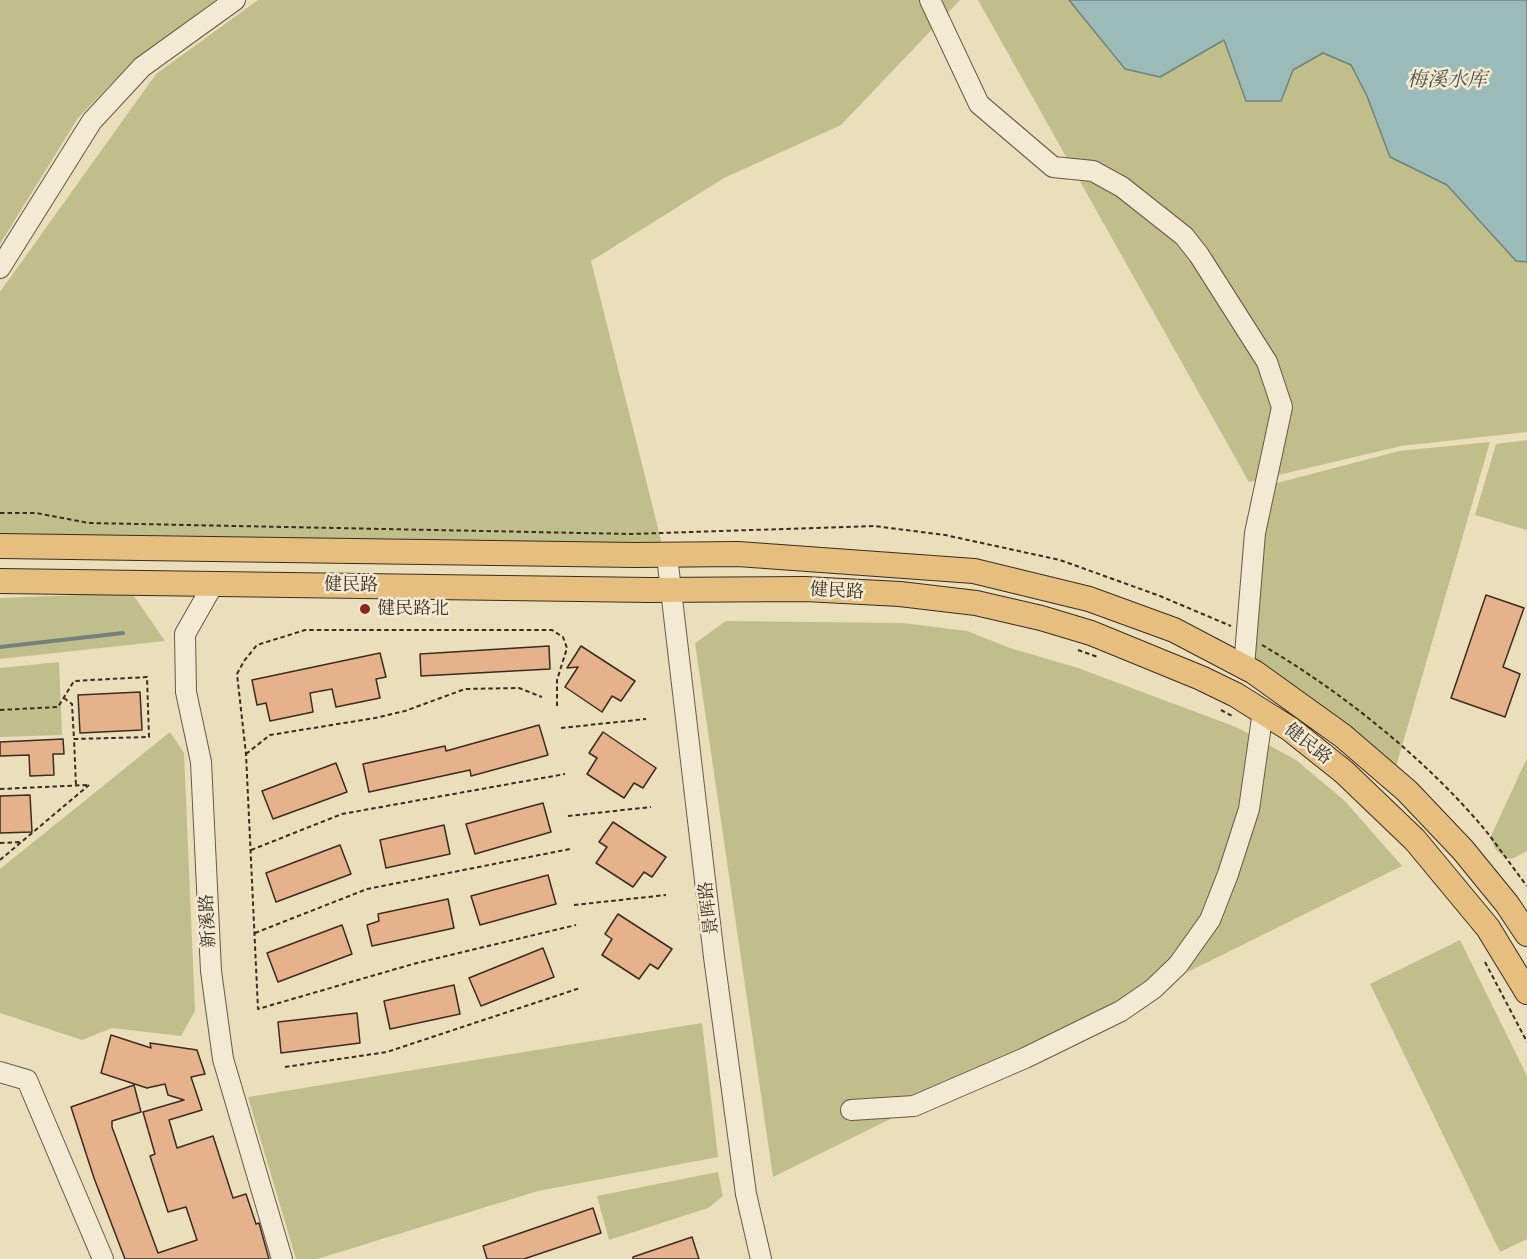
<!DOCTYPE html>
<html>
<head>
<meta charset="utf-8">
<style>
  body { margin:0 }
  canvas { display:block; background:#ebdebb }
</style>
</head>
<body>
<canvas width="1527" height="1259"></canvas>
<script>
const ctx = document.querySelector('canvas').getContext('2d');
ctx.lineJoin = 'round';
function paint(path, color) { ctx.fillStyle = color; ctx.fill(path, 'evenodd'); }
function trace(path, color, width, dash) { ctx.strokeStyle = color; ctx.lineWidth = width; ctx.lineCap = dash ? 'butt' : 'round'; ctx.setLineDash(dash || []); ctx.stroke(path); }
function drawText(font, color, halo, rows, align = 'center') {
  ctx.font = font + ' "Libre Caslon Text","Noto Serif SC",serif'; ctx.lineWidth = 5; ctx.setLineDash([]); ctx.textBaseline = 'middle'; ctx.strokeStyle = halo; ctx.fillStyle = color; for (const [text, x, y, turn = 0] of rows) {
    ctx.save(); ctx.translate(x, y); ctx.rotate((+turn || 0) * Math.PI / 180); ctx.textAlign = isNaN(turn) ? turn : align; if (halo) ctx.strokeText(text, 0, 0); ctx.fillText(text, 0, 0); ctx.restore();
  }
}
paint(new Path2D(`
  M0,0H216L132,62L78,118L0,244Z
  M258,0H960L841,125L724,178L591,261L663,548L0,541V292L156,74Z
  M978,0H1069L1124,69L1224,40L1246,101H1281L1293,70L1323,53L1351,65L1367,96L1391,157L1447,185L1516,261L1527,262V432L1401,446L1249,482Z
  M1527,440V530L1475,515L1496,444Z
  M1490,442L1395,770L1241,658L1258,488L1399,451Z
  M132,593L165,641L0,659V598Z
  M726,621L902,623L967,631L1010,648L1078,668L1236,727L1296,760L1344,800L1402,866L773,1177L695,643Z
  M59,662L62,735L0,737V668Z
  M170,732L184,753L195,1011L181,1036L112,1028L82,1040L0,1013V869Z
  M1527,758V851L1512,859C1499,856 1493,849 1491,836Z
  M1460,940L1527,1076V1239L1500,1252L1370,984Z
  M702,1023L718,1157L538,1191L317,1259H296L248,1097Z
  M718,1172L723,1196L708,1208L609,1240L597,1196Z`), '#c0bf8b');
const water = new Path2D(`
  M1069,0H1527V262L1516,261L1447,185L1390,157L1367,96L1351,65L1323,53L1293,70L1281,101H1246L1224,40L1160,77L1125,69Z`);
paint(water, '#9abbb7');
trace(water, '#74827b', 1.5);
trace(new Path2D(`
  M0,647L123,633`), '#74827b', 4);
const building = new Path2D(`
  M1486,595L1524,608L1503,667L1520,674L1505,717L1451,698Z
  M549,646L550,669L421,676L420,654Z
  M581,646L635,681L621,701L612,696L602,712L565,687L578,667L567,668Z
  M380,653L386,677L376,679L380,698L336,707L332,689L310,693L313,712L270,721L266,703L257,705L252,680Z
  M140,692L142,730L80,733L78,695Z
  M539,725L548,755L471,776L470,770L369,792L363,764L445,746L446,751Z
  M603,732L656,768L643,788L634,783L624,798L587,774L597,758L589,753Z
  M63,739L64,754H53L54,775L30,776L29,755L0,756V742Z
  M336,763L347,792L273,819L262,791Z
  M30,795L32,832L0,833V796Z
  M543,803L551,832L475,854L466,824Z
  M613,822L666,857L652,877L644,872L633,887L596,863L607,847L599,842Z
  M444,825L450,854L386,868L380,840Z
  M340,845L351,874L276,902L266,873Z
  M548,875L556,904L480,925L471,896Z
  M448,899L454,928L372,946L367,925L379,921L378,914Z
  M618,914L672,949L658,969L650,964L639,979L602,955L612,939L605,934Z
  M342,925L352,954L278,982L267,953Z
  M543,948L554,977L481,1006L469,978Z
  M454,985L460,1014L390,1029L384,1001Z
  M357,1013L360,1043L281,1053L278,1022Z
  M111,1035L151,1048L150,1043L197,1050L205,1074L191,1077L202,1110L169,1120L177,1148L213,1136L233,1198L246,1194L256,1224L259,1223L269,1259H125L94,1178L71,1107L134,1085L141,1112L112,1121V1127L158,1253L197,1240L186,1207L168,1212L150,1156L155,1154L143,1112L184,1100L168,1095L165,1084L147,1088L101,1073Z
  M593,1208L601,1233L524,1259H487L483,1246Z
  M692,1237L699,1259H633V1257Z`);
paint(building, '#e5b28c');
trace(building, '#3c2c21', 1.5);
const minor = new Path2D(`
  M930,0L979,104L1053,167L1093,171L1122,187L1184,236L1199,255L1267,362L1282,407L1255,533L1244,667
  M0,268L92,121L142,67L235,0
  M667,556L714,957L746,1194L761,1259
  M214,583L185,634L186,692L201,762L211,971L223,1059L282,1259
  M0,1072L27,1080L103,1259
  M851,1110L914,1106L1025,1058L1121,1011L1153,989L1178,965L1210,920L1228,874L1249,809L1263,711`);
const major = new Path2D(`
  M0,546L636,555L738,554L974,571L1089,599L1174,630L1254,672L1343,736L1407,791L1463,850L1507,904L1527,934
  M0,581L650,590L805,589L900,594L976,603L1041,618L1091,633L1201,678L1236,695L1290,729L1344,772L1415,840L1488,928L1527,992`);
trace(minor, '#685848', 22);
trace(major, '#3c2c21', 26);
trace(new Path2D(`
  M0,513H36L89,523L631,534L874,526L945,535L1060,560L1160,596L1231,626
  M1262,645C1341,691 1427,760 1486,831C1500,849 1513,868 1527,886
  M1078,650L1098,657
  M64,698L72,704L74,739
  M557,706V680L567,648L563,637L552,630H305L257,645L244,661L237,674L246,754L258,1009L413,964L576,925
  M0,710L58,707L74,681L147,677L149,737L74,739L76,786
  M1221,710L1232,716
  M561,728L646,719
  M246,754L270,735L375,718L405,711L465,689L519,688L542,697
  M0,789L87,785
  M568,816L651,807
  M0,843L21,842
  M251,850L342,814L565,774
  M0,860L89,785
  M574,905L666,895
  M255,933L367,889L570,849
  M1485,962L1527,1042
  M285,1067L387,1052L580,988`), '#3c2c21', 2, [4.5, 3]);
trace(minor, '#f2ead3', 20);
trace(major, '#e6bf7e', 24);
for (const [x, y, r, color] of [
  [365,609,6,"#8f2418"]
]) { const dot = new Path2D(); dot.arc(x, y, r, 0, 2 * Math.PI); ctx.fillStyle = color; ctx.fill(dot); trace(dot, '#f2ead3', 2); }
drawText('18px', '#3c2c21', '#f2ead3', [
  ["健民路",351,585,1],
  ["健民路",837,591,3],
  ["健民路",1308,744,38],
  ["景晖路",709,908,-97],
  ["新溪路",208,921,-93]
]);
drawText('18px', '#3c2c21', '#f2ead3', [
  ["健民路北",377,609]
], 'left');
drawText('italic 20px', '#545046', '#f2ead3', [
  ["梅溪水库",1447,80]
]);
</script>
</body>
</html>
